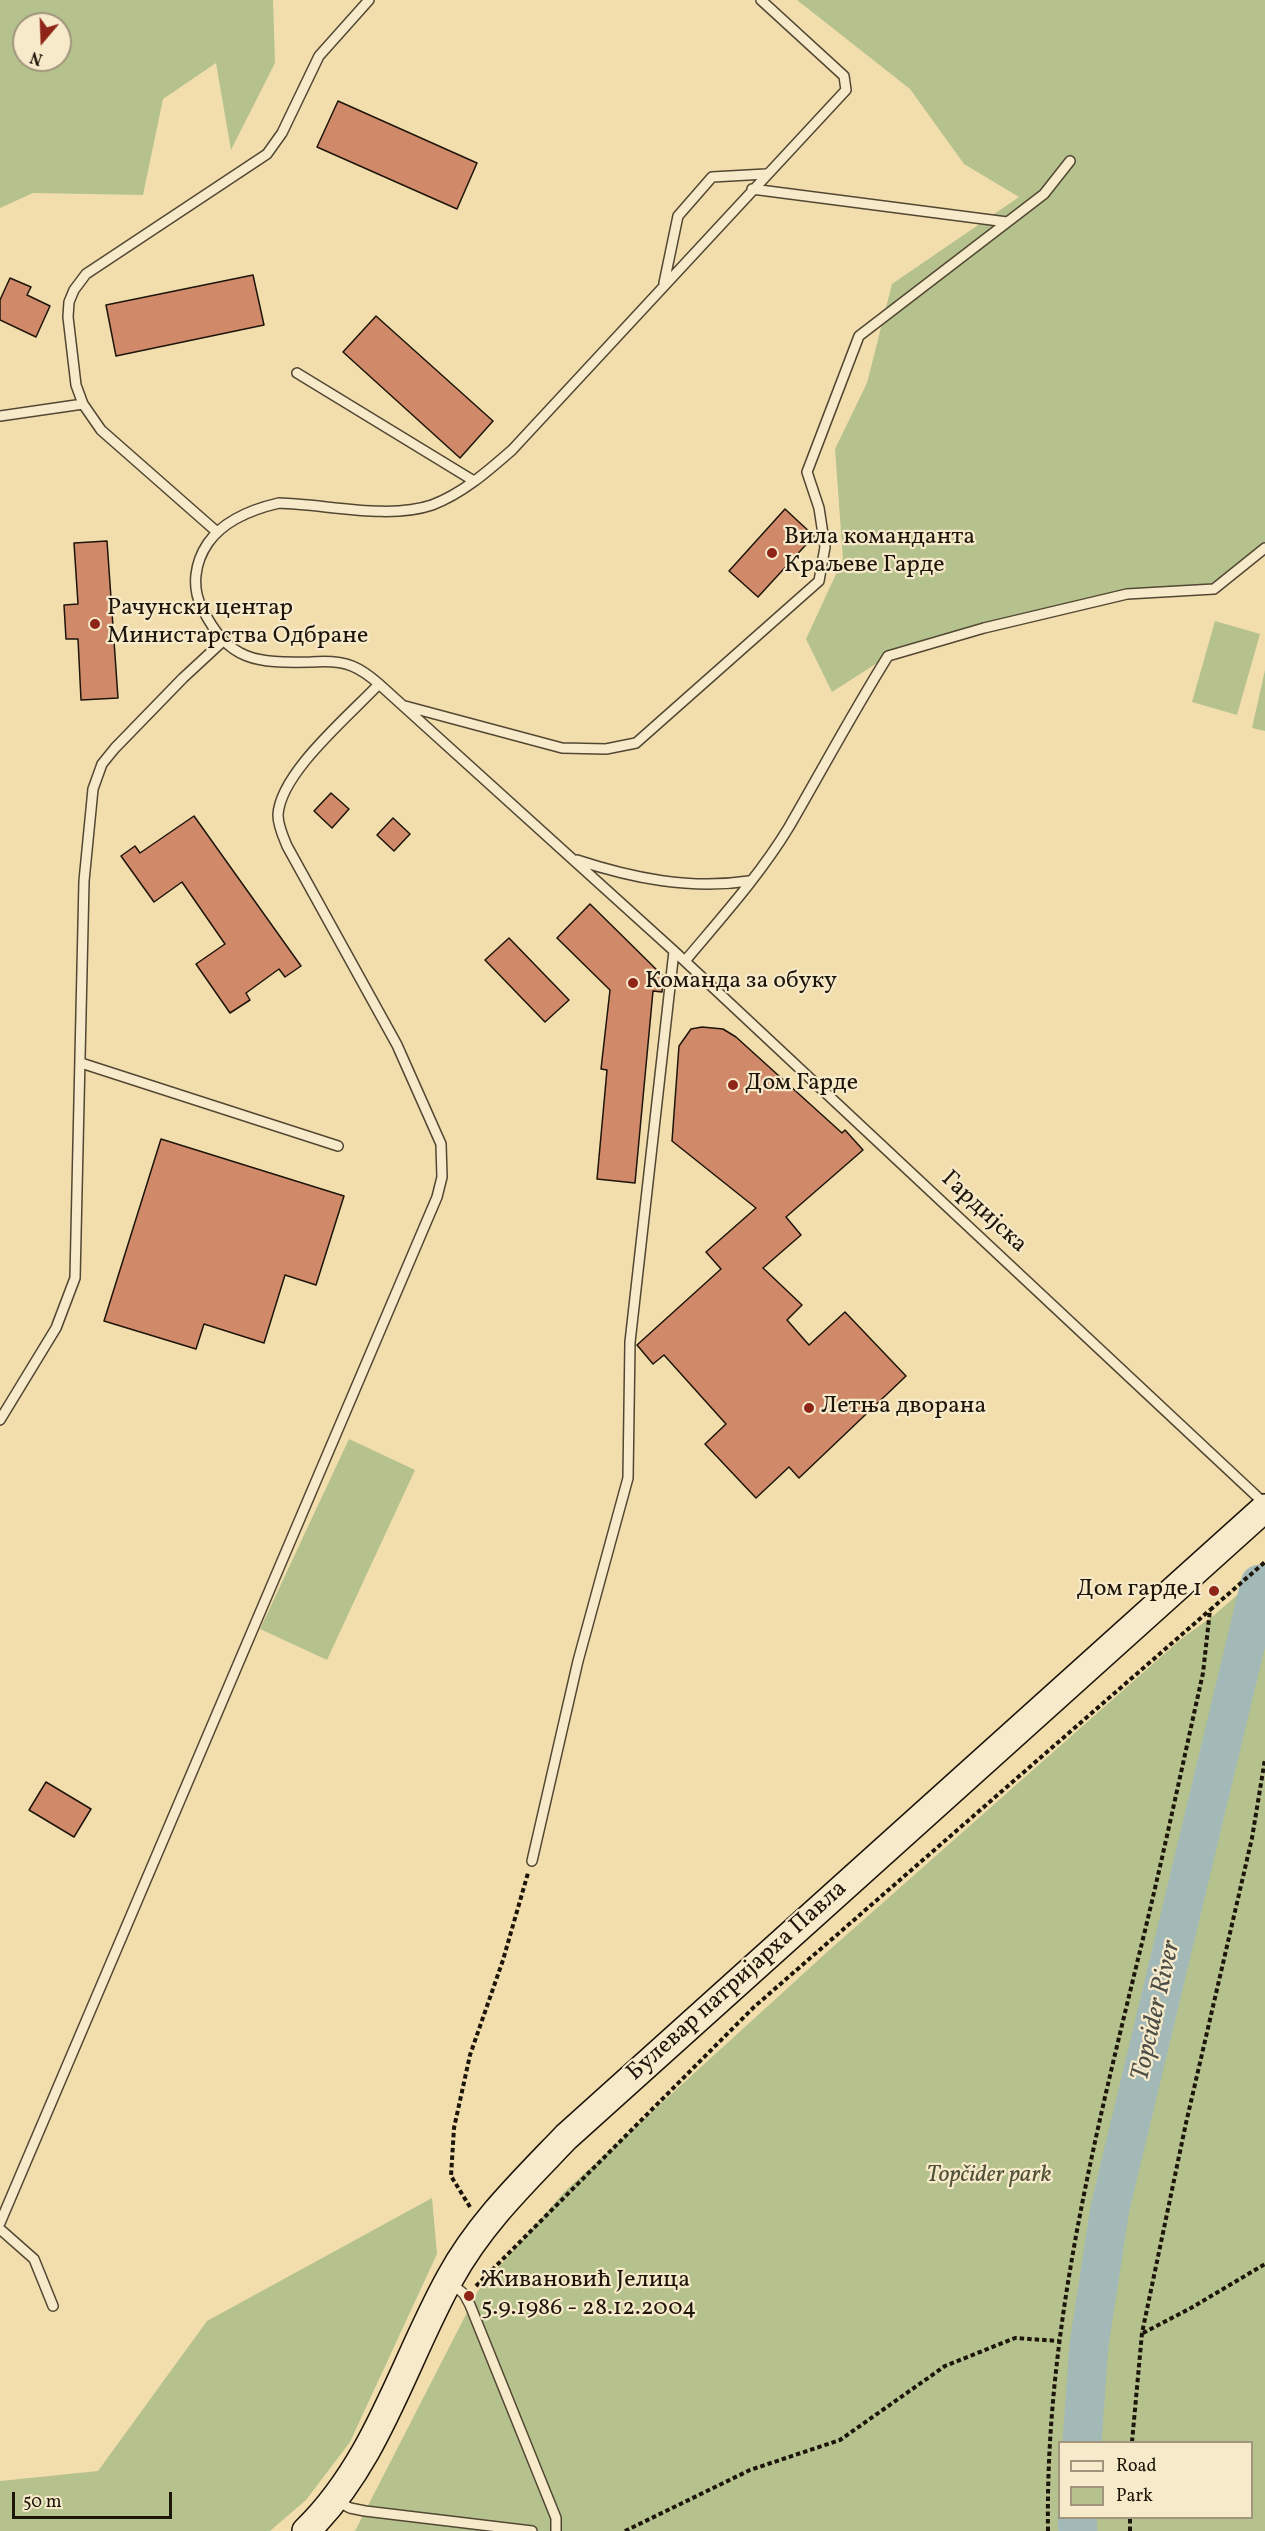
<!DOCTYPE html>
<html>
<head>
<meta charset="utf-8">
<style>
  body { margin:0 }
  #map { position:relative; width:1265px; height:2531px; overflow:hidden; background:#f2dead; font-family:Vollkorn,serif }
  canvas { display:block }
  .legend { position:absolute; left:1058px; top:2441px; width:195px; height:78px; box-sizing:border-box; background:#f7eaca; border:2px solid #a0957d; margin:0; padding:8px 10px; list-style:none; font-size:18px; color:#1d150a }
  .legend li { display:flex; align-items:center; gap:12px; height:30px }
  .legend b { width:30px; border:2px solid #a0957d }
  .north { position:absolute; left:12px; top:12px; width:60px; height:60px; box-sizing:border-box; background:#f7eaca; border:2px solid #a0957d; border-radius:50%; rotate:199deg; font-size:16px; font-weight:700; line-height:24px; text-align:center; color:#1d150a }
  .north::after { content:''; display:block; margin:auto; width:21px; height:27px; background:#8f2418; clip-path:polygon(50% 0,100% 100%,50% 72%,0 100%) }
  .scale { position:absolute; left:12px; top:2492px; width:160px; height:27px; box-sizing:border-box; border:3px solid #1d150a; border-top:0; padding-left:8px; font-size:18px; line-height:21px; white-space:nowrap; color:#1d150a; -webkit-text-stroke:4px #f7eaca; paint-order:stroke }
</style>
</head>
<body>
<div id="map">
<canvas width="1265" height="2531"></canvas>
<ul class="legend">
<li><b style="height:8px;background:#f7eaca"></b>Road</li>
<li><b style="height:16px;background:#b5c28e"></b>Park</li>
</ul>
<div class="north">N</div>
<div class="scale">50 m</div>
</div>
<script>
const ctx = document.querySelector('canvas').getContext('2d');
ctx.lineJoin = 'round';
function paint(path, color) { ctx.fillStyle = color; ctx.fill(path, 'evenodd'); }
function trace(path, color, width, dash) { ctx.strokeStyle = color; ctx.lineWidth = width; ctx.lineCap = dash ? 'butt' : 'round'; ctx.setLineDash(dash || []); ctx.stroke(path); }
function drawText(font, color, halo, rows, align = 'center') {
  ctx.font = font + ' Vollkorn,serif'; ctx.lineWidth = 4.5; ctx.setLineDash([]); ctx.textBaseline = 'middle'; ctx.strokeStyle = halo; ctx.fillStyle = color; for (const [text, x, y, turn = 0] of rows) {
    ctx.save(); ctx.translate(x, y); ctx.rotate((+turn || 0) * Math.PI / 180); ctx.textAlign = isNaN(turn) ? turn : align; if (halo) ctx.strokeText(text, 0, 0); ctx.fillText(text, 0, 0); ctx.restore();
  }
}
paint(new Path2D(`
  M0,0H273L275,63L231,150L216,63L163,99L143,195L33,193L0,208ZM24,24H60V60H24Z
  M797,0H1265V543L1214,589L1127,594L888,656L832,692L806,639L843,559L835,449L867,383L892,284L1019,197L964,164L910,89Z
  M1215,621L1260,634L1237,715L1192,702Z
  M1265,670V731L1252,728Z
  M349,1439L415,1470L327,1660L260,1629Z
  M1265,1571V2531H355L478,2291L565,2191L826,1953L1181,1639L1213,1616ZM1060,2442H1252V2518H1060Z
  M432,2198L437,2254L350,2442L306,2500L270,2531H0V2481L98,2471L207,2321Z`), '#b5c28e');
trace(new Path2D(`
  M1082,2442L1089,2345L1110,2208L1260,1584
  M1077,2518L1078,2531`), '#a2b9b7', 39);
const building = new Path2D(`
  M338,101L477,163L457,209L317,147Z
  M253,275L264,325L116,356L106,305Z
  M10,278L31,287L27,295L50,306L36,337L0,320V300Z
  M376,316L493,421L460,458L343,352Z
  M785,509L814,536L758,597L729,571Z
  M107,541L118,698L81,700L78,639H66L64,605L78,604L74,543Z
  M331,793L349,809L332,828L314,811Z
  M194,816L301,966L285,977L279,969L246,993L250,1000L230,1013L196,964L225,944L182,882L154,902L121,856L135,846L140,853Z
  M393,818L410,834L394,851L377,835Z
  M590,904L663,976L662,992L653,991L635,1183L597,1179L607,1070L601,1069L610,990L557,938Z
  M509,938L569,1000L545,1022L485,960Z
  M702,1027L723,1029L736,1037L842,1133L845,1130L863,1150L786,1217L801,1235L763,1268L802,1305L787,1320L809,1345L845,1312L906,1376L799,1478L789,1467L756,1498L705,1444L726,1424L664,1355L653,1364L637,1345L721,1269L706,1252L756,1208L672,1141L679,1046L691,1029Z
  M161,1139L344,1196L316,1285L285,1275L264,1343L204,1324L196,1349L104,1321Z
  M46,1782L91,1809L74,1837L29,1810Z`);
paint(building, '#d08a6a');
trace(building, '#1d150a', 1.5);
const lane = new Path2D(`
  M761,0L844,76L846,90L512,450C488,471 462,494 432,505C388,520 325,504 279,503C253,509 224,520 208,543C195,562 191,587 202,608C229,662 256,663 311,662C324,661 340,661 352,666C362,670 371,677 379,684L674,951L1265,1504
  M752,189L1007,222
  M664,283L678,216L712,177L766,174
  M297,373L474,481
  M0,416L83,404
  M217,532L101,430L83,404L76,385L68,317L69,302L74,290L86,274L267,154L282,133L319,56L369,0
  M405,706L562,748L606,749L636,743L819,581L825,547L819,508L807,472L859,336L1044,194L1070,161
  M577,860C632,878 690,890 749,881
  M685,961C721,918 760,875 789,827C822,770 853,712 888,656L984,628L1127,594L1214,589L1265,548
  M81,1063L338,1146
  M0,1420L56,1328L75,1278L84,881L93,789L102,764L115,748L183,678L223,641
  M532,1861L578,1661L628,1478L630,1342L674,951
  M0,2223L437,1197L442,1177L441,1144L397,1045L287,846C283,836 278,826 278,815C280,773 350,715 379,684
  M0,2229L34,2259L53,2306
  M450,2282L464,2294L470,2305L556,2518V2531
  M335,2500L350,2508L365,2511L532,2531`);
const secondary = new Path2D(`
  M306,2531C377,2462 403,2363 450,2278C480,2223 523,2182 566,2137L1265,1508`);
trace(lane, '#524733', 12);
trace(secondary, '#1d150a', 30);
trace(new Path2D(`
  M470,2207L451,2176L454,2128L470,2055L503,1960L528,1873
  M476,2286L754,2007L1210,1610
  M1143,2333L1191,2308L1265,2264
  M1132,2442L1142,2333L1186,2123L1252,1838L1265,1759
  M625,2531L750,2470L840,2440L945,2366L1015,2338L1059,2341
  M1048,2531C1045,2336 1093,2144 1139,1955C1162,1862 1182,1767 1203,1673L1210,1610L1265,1562
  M1130,2531V2518`), '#1d150a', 4, [4.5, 3]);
trace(lane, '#f7eaca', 9);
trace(secondary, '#f7eaca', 27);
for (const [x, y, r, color] of [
  [772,553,6,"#8f2418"],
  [95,624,6,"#8f2418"],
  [633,983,6,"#8f2418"],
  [733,1085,6,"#8f2418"],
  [809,1408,6,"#8f2418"],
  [1214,1591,6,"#8f2418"],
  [469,2296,6,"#8f2418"]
]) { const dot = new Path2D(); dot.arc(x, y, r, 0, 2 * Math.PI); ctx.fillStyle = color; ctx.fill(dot); trace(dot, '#f7eaca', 2); }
drawText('24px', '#1d150a', '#f7eaca', [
  ["Вила команданта",784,539],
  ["Краљеве Гарде",784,567],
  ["Рачунски центар",107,610],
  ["Министарства Одбране",107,638],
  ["Команда за обуку",645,983],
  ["Дом Гарде",745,1085],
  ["Летња дворана",821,1408],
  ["Дом гарде 1",1202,1591,"right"],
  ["Живановић Јелица",481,2282],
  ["5.9.1986 - 28.12.2004",481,2310]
], 'left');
drawText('24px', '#1d150a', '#f7eaca', [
  ["Гардијска",983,1213,43],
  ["Булевар патријарха Павла",738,1982,-42]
]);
drawText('italic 24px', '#525238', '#f7eaca', [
  ["Topčider park",989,2177]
]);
drawText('italic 26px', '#4c4e47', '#f7eaca', [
  ["Topcider River",1158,2011,-77]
]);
</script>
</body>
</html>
